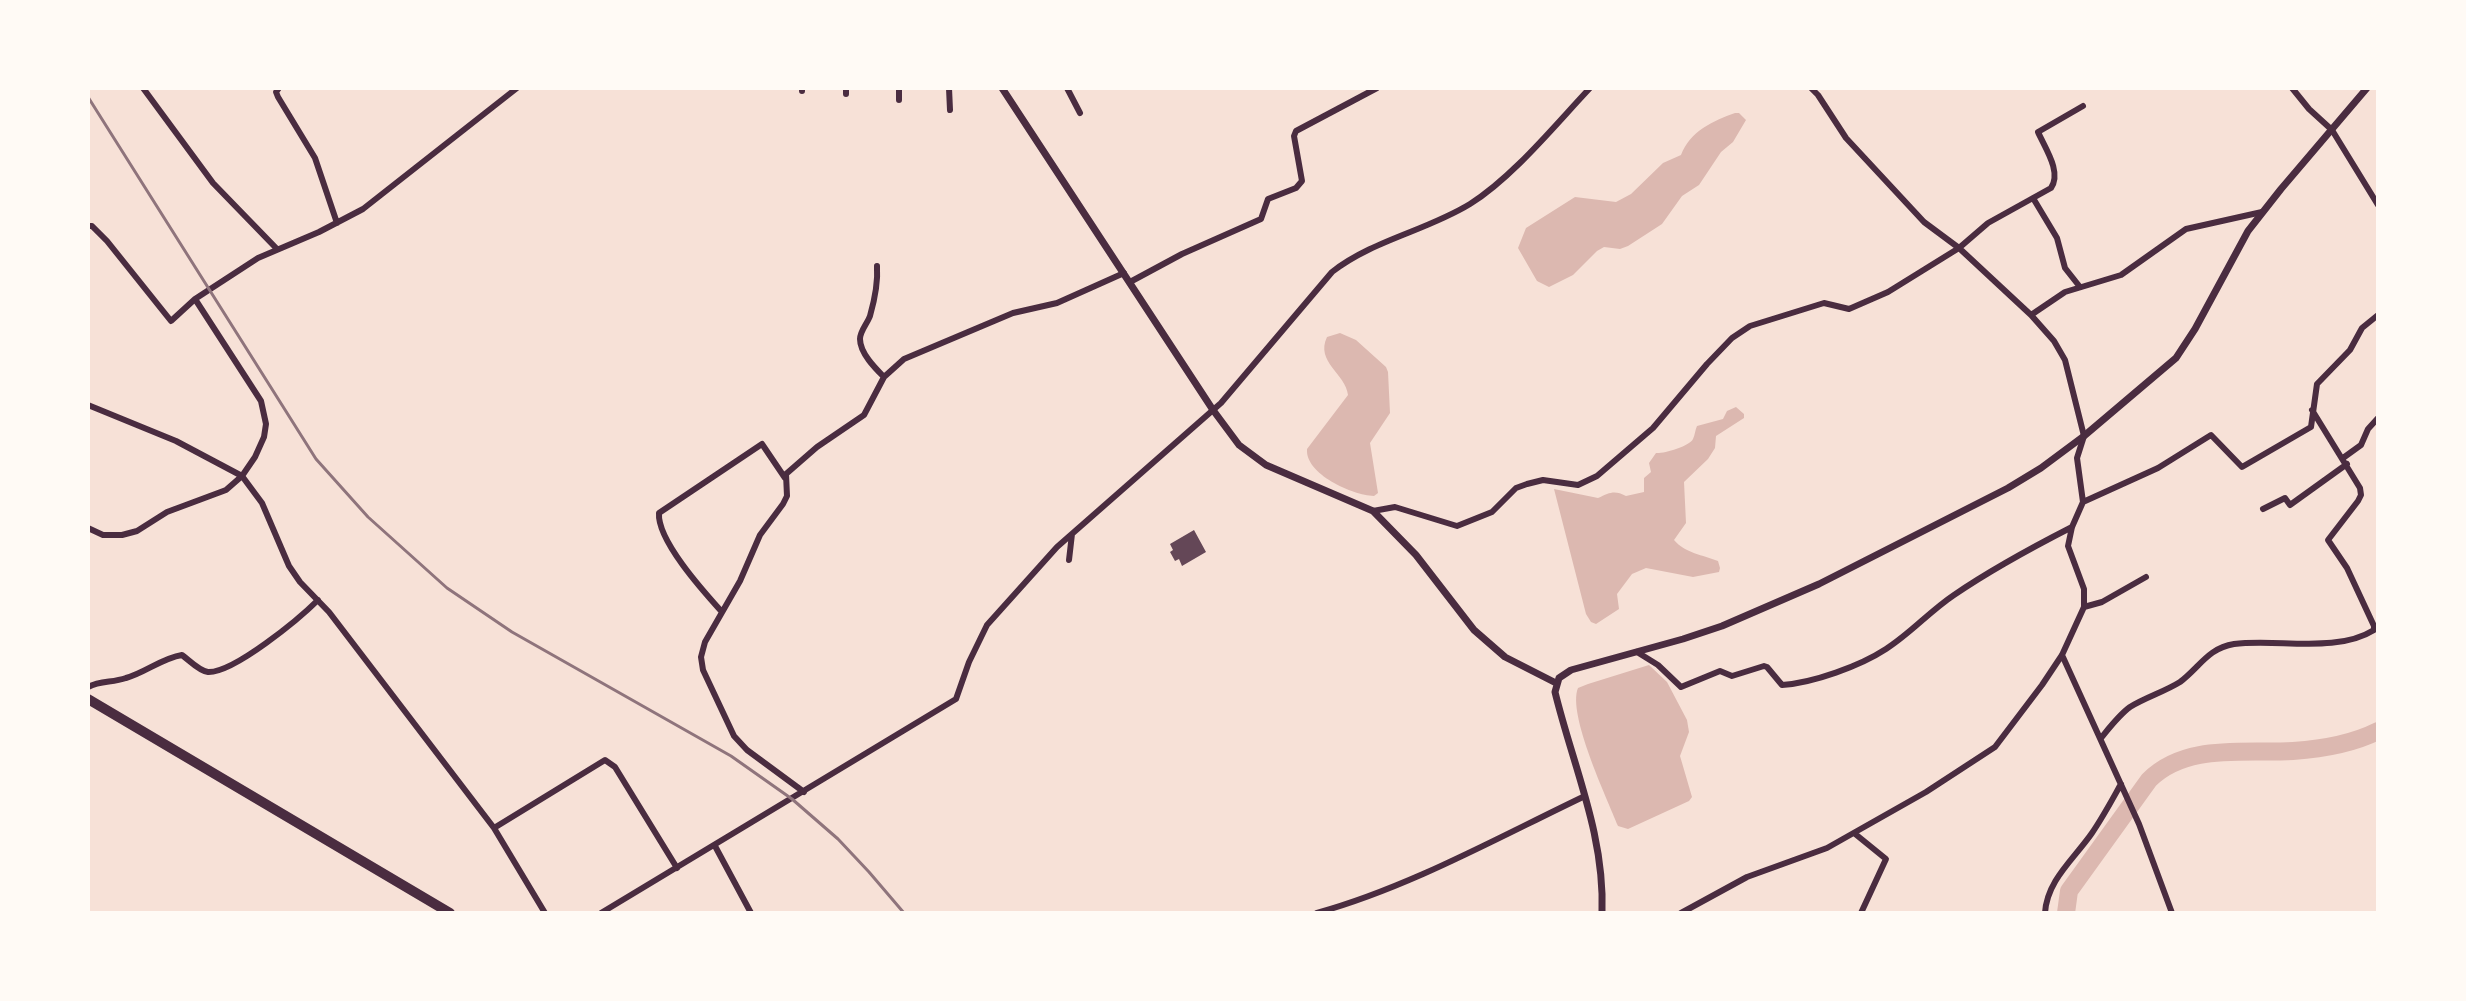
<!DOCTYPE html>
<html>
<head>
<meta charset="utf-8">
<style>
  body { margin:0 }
  #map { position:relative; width:2466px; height:1001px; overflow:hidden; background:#f7e1d7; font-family:Overpass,sans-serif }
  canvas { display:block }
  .frame { position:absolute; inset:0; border:90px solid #fffaf5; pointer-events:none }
</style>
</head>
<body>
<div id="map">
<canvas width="2466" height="1001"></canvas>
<div class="frame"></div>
</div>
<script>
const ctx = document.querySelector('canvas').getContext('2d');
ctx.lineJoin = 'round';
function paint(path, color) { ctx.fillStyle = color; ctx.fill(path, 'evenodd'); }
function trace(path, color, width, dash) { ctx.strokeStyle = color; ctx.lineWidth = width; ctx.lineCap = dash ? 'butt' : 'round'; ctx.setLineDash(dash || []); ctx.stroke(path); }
paint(new Path2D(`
  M1735,113H1739L1746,120L1733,142L1721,152L1699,185L1682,196L1662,224L1628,246L1620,249L1604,247L1597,251L1573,275L1549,287L1537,281L1518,248L1526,228L1575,197L1616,202L1631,194L1663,163L1681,155C1690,131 1713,121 1735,113Z
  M1340,333L1356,340L1386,367L1388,372L1390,413L1370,443L1378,493L1374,496C1352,495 1305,474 1307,449L1348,395C1346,374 1315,362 1327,337Z
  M1736,407L1744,414V418L1716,436L1715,448L1708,459L1684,482L1686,523L1674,540C1685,553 1703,555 1718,561L1720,568L1719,572L1693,577L1646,568L1632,574L1617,594L1619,609L1596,624L1591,622L1586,614L1554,489L1598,498C1610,492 1615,490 1626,496L1644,492V478L1651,472L1649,463L1656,453C1662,454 1689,447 1693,439C1695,435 1695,430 1697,426L1723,419L1727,411Z
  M1649,665L1667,682L1687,720L1689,732L1680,756L1692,797L1689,801L1628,829L1618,826C1607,798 1567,714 1578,688L1588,684Z`), '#dcb8b0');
trace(new Path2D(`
  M2066,913L2069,891L2149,780C2186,743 2244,754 2293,751C2322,749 2352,744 2378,731`), '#dcb8b0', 18);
paint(new Path2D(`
  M1194,530L1206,552L1182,566L1179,559L1175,561L1170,552L1173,550L1170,544Z`), '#644757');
trace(new Path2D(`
  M143,88L213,183L277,249
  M279,88L276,92L278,97L315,158L337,223
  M802,88V91
  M899,88V100
  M949,88L950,110
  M1067,88L1080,113
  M2292,88L2309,109L2332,130L2378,205
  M846,94V88
  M2033,198L2057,238L2065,268L2080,287
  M88,226H92L107,241L171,321L195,299
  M877,266C878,281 874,302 870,316C867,324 860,331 860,339C860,353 875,368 884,377
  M1130,282L1182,254L1261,219L1268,199L1296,188L1302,181L1294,136L1296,131L1377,88
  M2031,315L2065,292L2121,275L2186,229L2262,212
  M88,405L176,441L242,476L262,503L289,566L300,582L329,612L494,828L545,913
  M2343,458L2361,445L2368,429L2378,418
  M2083,502L2158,468L2211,435L2242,467L2311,427L2317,384L2350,350L2362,328L2378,315
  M2263,509L2285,498L2290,505L2347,464
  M1373,511L1395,507L1457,526L1492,512L1516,488L1527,484L1543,480L1578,485L1597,476L1653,428L1707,364L1732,338L1750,326L1824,303L1849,309L1888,292L1959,248L1988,223L2051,188C2062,172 2045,148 2038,132L2083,106
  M88,528L103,535H122L137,531L167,512L226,490L242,476L255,457L264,437L266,424L261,401L195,299L258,258L319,232L363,209L517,88
  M1069,560L1072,534
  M2084,607L2102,602L2146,577
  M722,612C703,591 657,540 659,513L762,444L785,478
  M1637,652L1658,665L1681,687L1720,671L1732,676L1764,666L1767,667L1782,685C1813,683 1860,666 1886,649C1911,633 1930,611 1954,595C1992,569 2031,548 2072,527
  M2062,655L2139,824L2172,913
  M88,687C101,680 112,683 126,678C145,673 162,658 182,655C189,660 199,671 208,672C234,673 300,618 318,600
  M2101,738C2110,727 2119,715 2130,707C2146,697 2164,692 2180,682C2199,668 2208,648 2234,644C2276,638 2336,654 2374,630V626L2347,568L2328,540L2358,501L2361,495L2360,488L2312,410
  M804,792L747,750L734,736L703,670L701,657L705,642L740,581L760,535L783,504L787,496L786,474L817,447L864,415L884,377L904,359L1013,313L1057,303L1124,273
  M494,828L605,760L615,767L677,868
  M1854,833L1886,859L1861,913
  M715,846L751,913
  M601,913L956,699L969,662L987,625L1057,547L1221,403L1332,272C1373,240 1426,231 1470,204C1513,177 1555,125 1590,88
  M1317,913C1410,887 1497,838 1585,796
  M1681,913L1747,877L1827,848L1926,792L1995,747L2042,685L2062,655L2084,607V589L2068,546L2072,527L2083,502L2077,458L2084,436L2065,360L2054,341L2031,315L1959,248L1924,222L1846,138L1818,95L1811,88
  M2045,913C2047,880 2074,859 2092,833C2103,817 2112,800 2121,784`), '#4a2c40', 6);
trace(new Path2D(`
  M1002,88L1213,410L1239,445L1266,465L1373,511L1416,555L1474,630L1505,657L1556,683
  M1602,913C1605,835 1573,766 1555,692L1559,678L1571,670L1683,639L1722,626L1819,584L2008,488L2041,468L2084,436L2176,358L2195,329L2248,231L2281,189L2367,88`), '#4a2c40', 7);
trace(new Path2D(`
  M88,699L450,913`), '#4a2c40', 10);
trace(new Path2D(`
  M88,97L316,459L368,517L447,588L512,632L731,756L792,799L838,839L869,872L904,913`), '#8f747c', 3);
</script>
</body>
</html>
